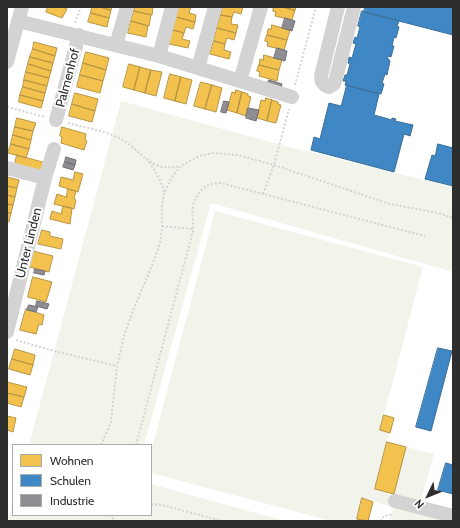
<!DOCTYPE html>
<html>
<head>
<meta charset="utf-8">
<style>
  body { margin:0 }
  #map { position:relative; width:460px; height:528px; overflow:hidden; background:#fff; font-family:Cabin,sans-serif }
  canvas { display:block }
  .frame { position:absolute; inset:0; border:8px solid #2e2e2e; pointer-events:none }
  .legend { position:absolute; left:12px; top:444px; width:140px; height:72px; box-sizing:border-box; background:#fff; border:1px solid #ababab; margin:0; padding:5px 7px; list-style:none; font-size:12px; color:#2e2e2e }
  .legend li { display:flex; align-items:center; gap:8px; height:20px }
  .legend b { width:20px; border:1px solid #ababab }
  .north { position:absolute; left:408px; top:476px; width:40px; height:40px; -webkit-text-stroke:3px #fff; paint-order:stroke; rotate:227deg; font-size:11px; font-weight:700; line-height:16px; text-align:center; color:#2e2e2e }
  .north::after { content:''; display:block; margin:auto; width:14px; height:18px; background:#2e2e2e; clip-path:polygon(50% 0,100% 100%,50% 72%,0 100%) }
</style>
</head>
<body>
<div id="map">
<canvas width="460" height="528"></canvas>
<div class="frame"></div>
<ul class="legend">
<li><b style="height:11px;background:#f2c14e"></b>Wohnen</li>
<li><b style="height:11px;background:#3f88c5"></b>Schulen</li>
<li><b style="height:11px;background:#8d8d92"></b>Industrie</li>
</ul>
<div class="north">N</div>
</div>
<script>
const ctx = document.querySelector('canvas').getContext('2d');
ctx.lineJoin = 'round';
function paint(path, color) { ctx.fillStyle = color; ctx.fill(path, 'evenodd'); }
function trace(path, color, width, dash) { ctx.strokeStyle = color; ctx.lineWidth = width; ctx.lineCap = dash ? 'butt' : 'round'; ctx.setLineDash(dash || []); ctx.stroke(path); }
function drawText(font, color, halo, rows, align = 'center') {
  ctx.font = font + ' Cabin,sans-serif'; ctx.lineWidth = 4; ctx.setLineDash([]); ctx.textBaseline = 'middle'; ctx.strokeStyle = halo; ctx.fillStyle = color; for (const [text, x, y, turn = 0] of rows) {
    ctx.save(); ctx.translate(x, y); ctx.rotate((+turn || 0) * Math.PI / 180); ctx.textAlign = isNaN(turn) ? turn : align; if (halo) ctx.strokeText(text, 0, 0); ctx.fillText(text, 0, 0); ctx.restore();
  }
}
paint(new Path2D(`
  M121,101L285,146L453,187V272L211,203L144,445H29Z
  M215,211L423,267L384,415L394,418L387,442L434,454L420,503L453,521H390L393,507L374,502L368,521H331L151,473V451Z
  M151,484L285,521H8L13,504V515H151Z`), '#f2f4eb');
const homes = new Path2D(`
  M48,7H62L67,9L62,18L46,12Z
  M92,7H100L111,10L109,18L91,13Z
  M100,7H112L111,10Z
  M135,7H153L152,15L134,11Z
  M179,7H191L189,13L196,15L195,22L176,17Z
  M223,7H243L241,14L234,12L232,17L221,15Z
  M274,7H282L295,10L292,20L275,16L276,12L273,11Z
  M282,7H296L295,10Z
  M134,11L151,15L149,26L131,21Z
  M91,13L109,18L107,27L88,22Z
  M221,15L232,17L231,24L238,25L236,33L217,28Z
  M176,17L195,22L193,29L186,27L184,33L173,30Z
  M131,21L148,26L146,37L128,33Z
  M272,25L290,30L287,40L267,35L268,29H271Z
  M217,28L236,33L234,40L227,38L225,44L214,41Z
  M173,30L184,33L182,39L190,41L188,48L169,44Z
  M267,35L287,40L284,50L267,46L268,42L265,41Z
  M214,41L225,44L224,50L231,52L229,59L210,54Z
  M34,42L57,48L55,56L33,49Z
  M33,49L55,56L53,63L30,57Z
  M86,52L109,58L106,70L83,63Z
  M264,55L282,60L279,70L259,65L260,59L263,60Z
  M30,57L53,63L51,71L28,64Z
  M83,63L106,70L103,81L80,75Z
  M28,64L51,71L49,78L26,72Z
  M129,64L140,67L134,90L123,87Z
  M259,65L279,70L277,81L259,76L260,72L257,71Z
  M140,67L151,70L145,93L134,90Z
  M151,70L162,72L156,96L145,93Z
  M26,72L49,78L47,86L24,80Z
  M170,74L181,77L175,101L164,98Z
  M80,75L103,81L100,93L77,87Z
  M181,77L192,80L186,104L175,101Z
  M24,80L47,86L45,93L23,87Z
  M201,82L212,85L205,109L194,106Z
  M212,85L222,88L216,112L205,109Z
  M23,87L45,93L43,101L20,95Z
  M236,90L242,92L237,113L227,110L232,92L235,93Z
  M242,92L248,94V96L251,97L246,116L237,113Z
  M75,93L98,99L95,111L72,104Z
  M20,95L43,101L41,108L19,102Z
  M266,98L272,100L267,121L257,118L261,100L265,101Z
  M272,100L278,102V104L281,105L276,123L267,121Z
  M72,104L95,111L92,122L69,116Z
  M17,118L36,123L33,131L15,127Z
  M15,127L33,131L31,140L13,135Z
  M62,127L86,134L85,140L87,141L84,150L61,143L62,137L60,136Z
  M13,135L31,140L29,149L11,144Z
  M11,144L29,149L26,158L8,153Z
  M17,155L46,163L44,172L15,164Z
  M75,172L83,174L78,192L59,186L61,177L73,180Z
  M7,177L19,180L17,188L7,186Z
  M7,186L17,188L15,197L7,195Z
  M68,189L76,191L74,199L76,200L74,209L54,204L57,194L66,197Z
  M7,195L15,197L13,205L7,204Z
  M7,204L13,205L11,213H7Z
  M63,206L72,208L70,224L50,219L52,211L61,214Z
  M7,213H11L9,222L7,221Z
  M42,230L50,232V236L63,239L61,249L38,244Z
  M33,251L53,256L49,272L29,267Z
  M33,277L52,282L46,302L28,297Z
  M26,309L44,315L42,325L39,324L36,334L20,330Z
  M15,349L35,355L33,365L12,359Z
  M12,359L33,365L30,375L9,369Z
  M7,382L27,387L24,397L7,393Z
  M7,393L24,397L21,407L7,403Z
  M384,415L394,418L390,433L380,430Z
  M7,416L16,418L13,432L7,430Z
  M387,442L406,447L394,494L375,489Z
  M362,498L373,502L368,521L357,519Z`);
paint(homes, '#f2c14e');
trace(homes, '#b79544', 1);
const schools = new Path2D(`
  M365,7H453V35L364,12Z
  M362,11L399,21L397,26L399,27L396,38L394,37L392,46H394L391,57L387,56V57L390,61L387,75L385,74L382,83L384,84L381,94L345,85L346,81H343L345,75H347L350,64L348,63L349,57L352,58L356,44L353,43L355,37L357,38L360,27L358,26Z
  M347,85L379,94L374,115L392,120V118L396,119L395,121L413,125L410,136L404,134L394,172L311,150L314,137L320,139L329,103L341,106Z
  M438,144L453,148V186L425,179L432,155L435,156Z
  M438,348L452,351L431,431L416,427Z
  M446,463L453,465V494L438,490Z`);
paint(schools, '#3f88c5');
trace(schools, '#3a6d98', 1);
const industry = new Path2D(`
  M285,18L295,21L292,31L282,28Z
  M277,48L287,51L285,61L274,58Z
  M269,80L282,84L281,89L267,85Z
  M224,101L229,102L226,113L221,112Z
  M248,108L259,110L256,121L246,118Z
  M66,157L76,160L75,165L65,162Z
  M65,162L75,165L73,170L63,167Z
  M35,269L45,271L44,275L34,273Z
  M37,301L49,304L47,309L36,306Z
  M29,305L38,307L36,312L27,310Z`);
paint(industry, '#8d8d92');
trace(industry, '#707074', 1);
trace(new Path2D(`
  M75,23L81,7
  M295,85L316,7
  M7,107L45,117
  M68,123C85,128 103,130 119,138C141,149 150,174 180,166
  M149,162C156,172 161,180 164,192
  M263,194L274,165L289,109
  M162,226L193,229
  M16,340L54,351L117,366
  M101,445L111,422L117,366L124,336L132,313L154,261L160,243L162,230V206L164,193L172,177L181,166L191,160L202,155L214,153L238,155L274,165L390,204L438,213L453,218
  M136,445L193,231C194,222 191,214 193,206C193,204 195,201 195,200C201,187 208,183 221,183L425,236
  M151,504L162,505L222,521
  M109,515L116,521
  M380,521L384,516L394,514`), '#d3d3d3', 2, [2, 2]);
trace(new Path2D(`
  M338,7L321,76C321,82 323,85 329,87L334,84L336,78L354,7
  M18,21L159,56L292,97
  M116,45L127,7
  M159,56L172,7
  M7,62L22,7
  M198,68L215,7
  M240,81L261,7
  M56,120L79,35
  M7,168L45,178
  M7,332L45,178L54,149
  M395,501L453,516`), '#d3d3d3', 14);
drawText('13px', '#2e2e2e', '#fff', [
  ["Palmenhof",68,78,-75],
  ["Unter Linden",29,243,-76]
]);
</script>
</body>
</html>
